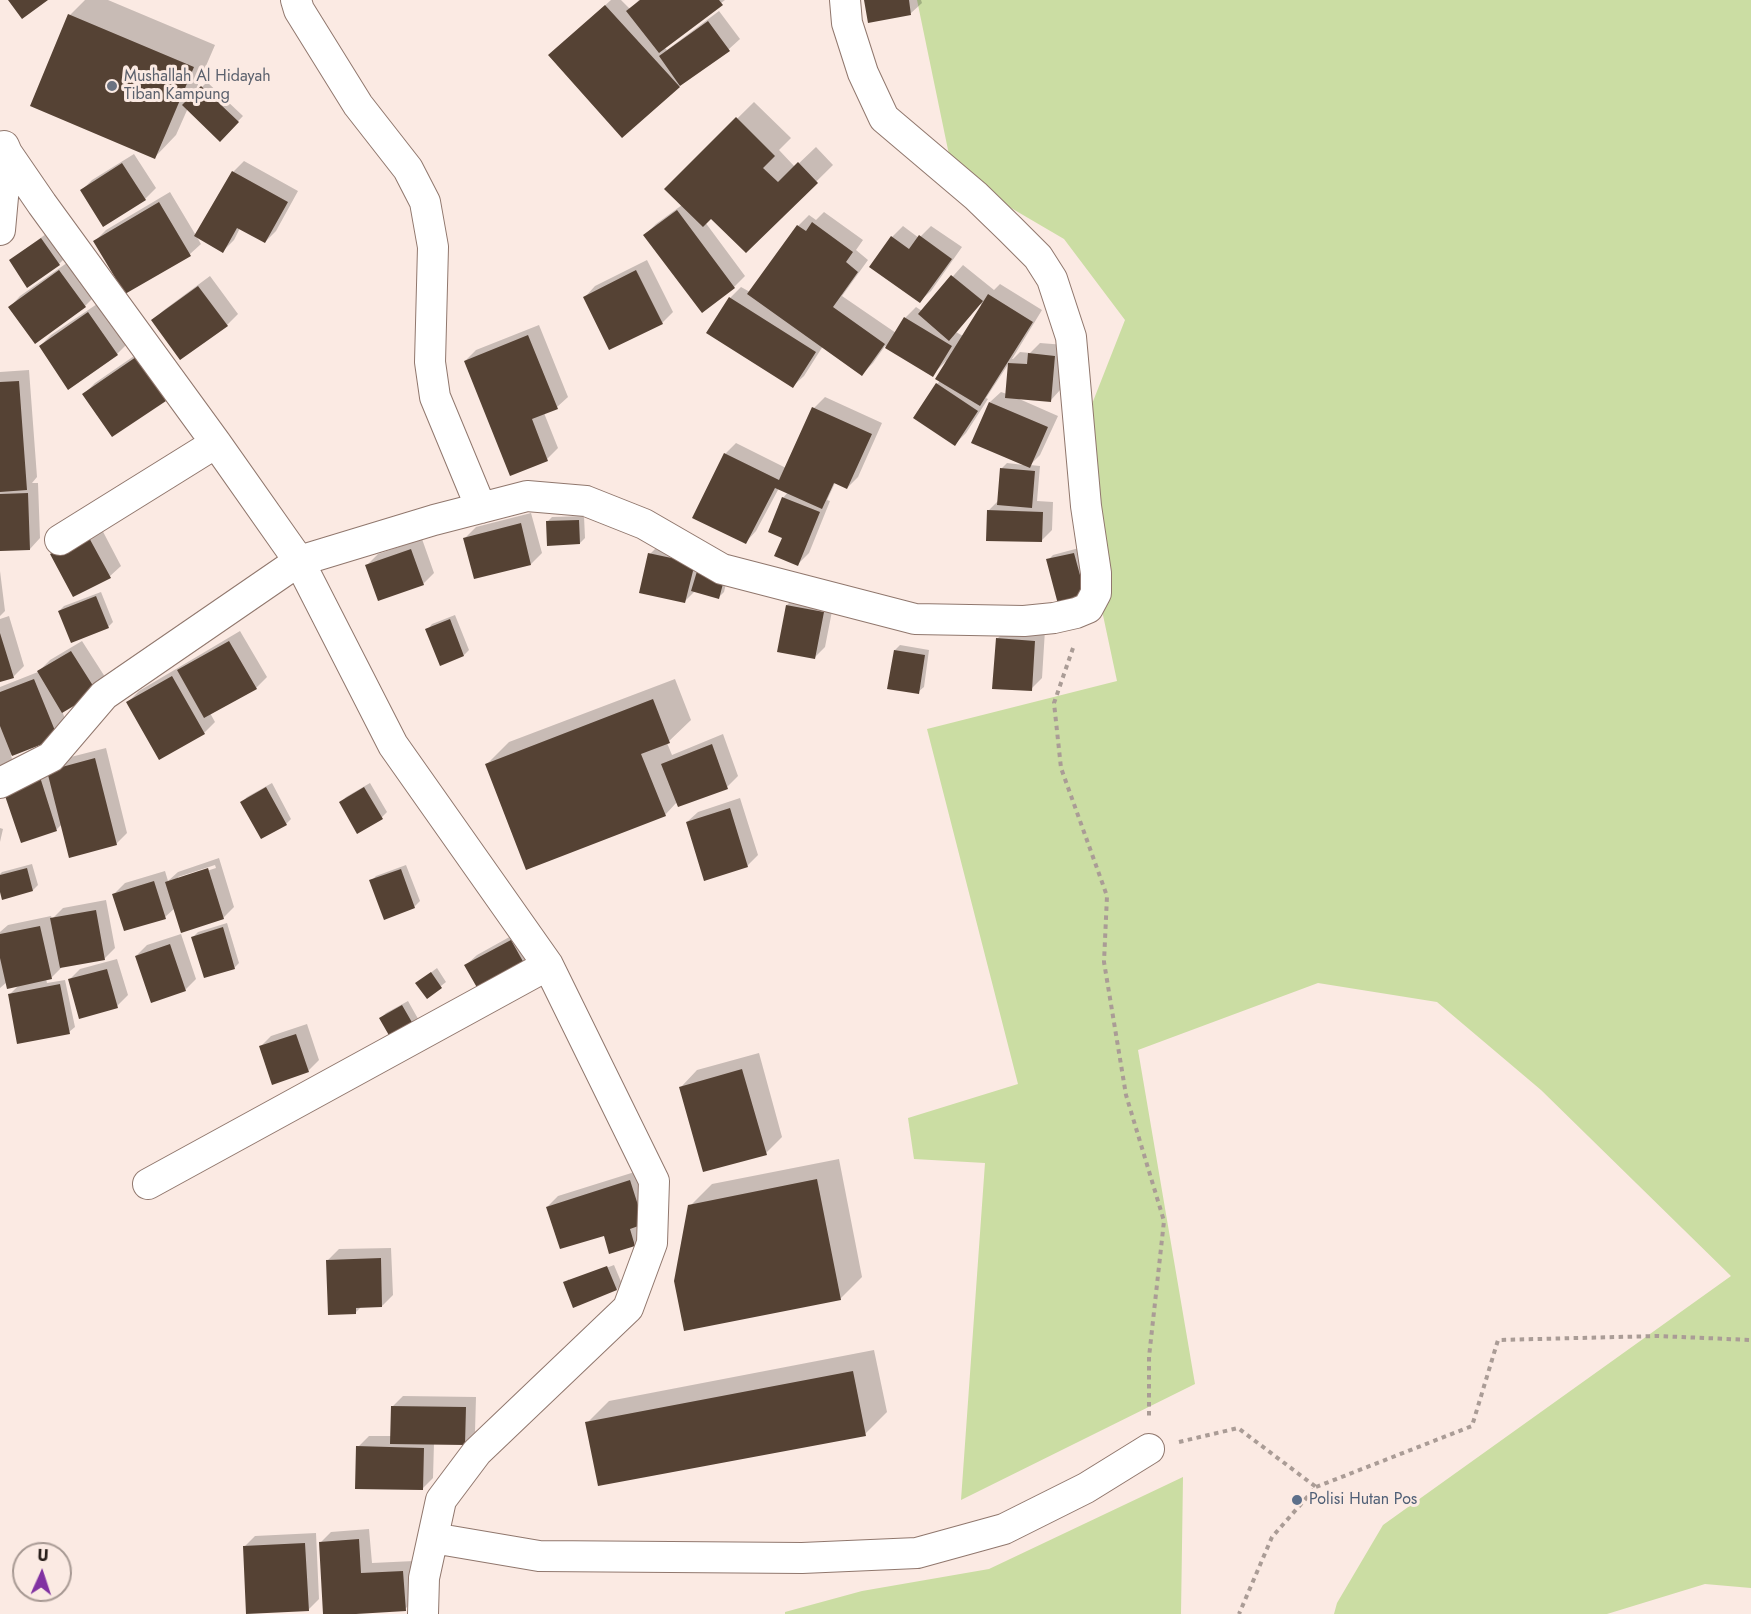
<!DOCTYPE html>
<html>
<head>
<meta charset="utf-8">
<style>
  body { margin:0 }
  #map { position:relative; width:1751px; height:1614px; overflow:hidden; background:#fbeae3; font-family:Jost,sans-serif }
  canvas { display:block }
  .north { position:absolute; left:12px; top:1542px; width:60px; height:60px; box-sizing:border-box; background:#fbeae3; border:2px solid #a79993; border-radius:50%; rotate:3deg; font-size:16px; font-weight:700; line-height:24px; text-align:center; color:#291f1b }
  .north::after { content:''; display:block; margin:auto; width:21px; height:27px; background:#8132a2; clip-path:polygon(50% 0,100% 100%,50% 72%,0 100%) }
</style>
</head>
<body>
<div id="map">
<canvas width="1751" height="1614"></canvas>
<div class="north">U</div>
</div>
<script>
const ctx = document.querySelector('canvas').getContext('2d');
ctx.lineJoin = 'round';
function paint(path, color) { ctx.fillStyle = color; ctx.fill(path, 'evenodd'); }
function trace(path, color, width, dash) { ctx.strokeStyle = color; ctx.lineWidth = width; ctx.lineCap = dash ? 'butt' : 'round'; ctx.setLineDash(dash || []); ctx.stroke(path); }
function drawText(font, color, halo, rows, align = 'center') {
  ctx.font = font + ' Jost,sans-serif'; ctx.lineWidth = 6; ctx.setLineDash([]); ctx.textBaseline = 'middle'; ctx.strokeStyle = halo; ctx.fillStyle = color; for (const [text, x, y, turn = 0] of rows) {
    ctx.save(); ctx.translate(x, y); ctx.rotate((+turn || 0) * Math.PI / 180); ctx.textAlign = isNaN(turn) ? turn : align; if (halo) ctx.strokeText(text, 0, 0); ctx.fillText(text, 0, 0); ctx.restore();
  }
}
paint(new Path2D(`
  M917,0H1751V1588L1705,1584L1607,1614H1334L1337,1603L1383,1525L1731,1276L1541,1090L1437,1002L1318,983L1138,1050L1195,1384L961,1500L985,1163L914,1159L908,1118L1018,1084L927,729L1117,681L1070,460L1125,320L1064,239L953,174Z
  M1183,1477L1181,1614H785V1612L862,1591L989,1569Z`), '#cbdda3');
paint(new Path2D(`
  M85,0H108L215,45L193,96L207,82L243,116L220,140L188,108L176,135L155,157L70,15Z
  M611,0H621L630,9L639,0H725L664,47L667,50L719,11L740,39L729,49L679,86L561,45Z
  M865,0H921L922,3L911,13Z
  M754,102L791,138L779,150L795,167L816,147L833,165L746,251L711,217L705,222L745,276L734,287L702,311L645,235L656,224L682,205L666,189Z
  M134,154L156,188L145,199L82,190L92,180Z
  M244,161L298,191L276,231L265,242L240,228L234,240L223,251L233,172Z
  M170,192L201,244L190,254L95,241L106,230Z
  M824,212L863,240L856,250L868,260L842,296L896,333L905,318L916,307L922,311L963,265L994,290L1000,284L1042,310L1012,359H1013L1020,352L1030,353L1040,343L1065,345L1061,389L1051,400L1017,398L1058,416L1040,455L1030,465L1040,466L1037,501L1053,502L1052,530L1041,541L988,511L998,501L1002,468L1007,463L1024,465L990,402L1001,392L1007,394L1009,363L986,398L988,399L966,433L955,444L937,384L941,380L946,361L932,375L885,346L873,363L862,374L823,346L804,376L793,386L730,298L741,287L750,292L798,226L809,215L816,220ZM980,304L982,305L963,336L956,332Z
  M903,226L919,238L931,226L962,247L931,291L920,301L892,237Z
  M46,234L64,259L59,264L16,256Z
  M71,260L96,295L85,306L10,307L20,296Z
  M647,260L673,312L662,323L610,348L585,297L595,286Z
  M210,276L238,314L227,325L153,320L164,310Z
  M100,302L128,343L117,354L40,346L51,335Z
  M539,325L568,397L557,407L544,413L558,448L547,459L511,474L465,361L476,350Z
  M147,347L176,389L165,400L84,394L95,383Z
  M29,370L37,477L32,483H38L40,538L30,549L0,550V372Z
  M825,397L882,423L858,477L847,488L835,483L827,500L830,501L809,553L798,564L783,537V498L788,492L779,488L756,531L746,542L725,454L736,443L786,468L814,408Z
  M531,513L542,553L531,564L475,578L465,538L476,527Z
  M584,516L585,538L580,543L547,522L552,517Z
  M99,524L121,566L110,576L52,554Z
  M422,539L434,573L423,584L367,565L378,554Z
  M661,543L729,571L724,592L719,597L696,590L685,601L650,554Z
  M1079,548L1086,599L1048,560L1053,555Z
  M0,571L5,611L0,616Z
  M101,592L113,622L108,627L59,611L64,606Z
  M798,594L834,601L825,647L814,658L787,605Z
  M455,615L469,650L464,655L427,630L432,624Z
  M9,616L24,666L13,677L0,681V619Z
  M1008,628L1045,630L1042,678L1031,689L997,639Z
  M240,631L267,677L256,688L210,713L215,722L204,733L128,702L139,691Z
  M82,641L107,680L62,711L68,726L57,737L11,755L12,759L0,770V687L38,672L50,660Z
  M900,645L929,650L924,687L918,692L895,650Z
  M675,679L691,720L667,743L672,755L723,734L738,776L727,787L678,805L677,802L665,815L487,764L509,742Z
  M106,748L127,833L116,844L62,824L57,829L22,841L5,790L59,760Z
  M272,783L291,819L286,824L242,802L247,797Z
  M370,783L387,812L382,817L358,832L341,802L346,797Z
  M740,798L758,855L747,866L687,822L698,812Z
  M0,828L3,829L0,842Z
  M219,858L234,907L223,918L175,908L165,917L114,894L125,883L165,871L168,881L178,872ZM215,865L216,868L178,880V877Z
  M32,864L38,885L33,890L0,886V874L2,872Z
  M406,865L420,901L414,907L371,881L376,876Z
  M106,900L115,948L104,959L63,966L51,978L46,979L47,983L65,980L75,1027L69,1032L9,995L19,985L7,982L0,988V932L8,925L51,916L52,919L63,908Z
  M227,923L239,963L234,968L193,937L198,932Z
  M522,930L535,953L524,964L466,965L477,955Z
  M181,934L196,979L185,990L136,956L147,945Z
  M117,959L128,995L117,1006L69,980L80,969Z
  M437,968L446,982L427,997L417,983Z
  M408,1001L421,1024L381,1018L386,1013Z
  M307,1024L319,1060L308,1071L261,1046L271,1036Z
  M759,1053L782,1137L766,1153L681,1087L697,1070Z
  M839,1159L862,1277L840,1299L690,1206L712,1184Z
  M641,1170L645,1233L634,1244L605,1234L547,1207L558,1196Z
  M391,1248L393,1295L382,1306L361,1307L355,1313L328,1260L339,1249Z
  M614,1265L622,1284L617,1289L574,1306L565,1283L569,1279V1282Z
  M874,1350L887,1412L865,1434L587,1423L609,1401Z
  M403,1396L476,1397L475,1432L464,1443H434L433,1478L422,1489L358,1447L369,1436H392V1407Z
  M369,1529L372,1563L414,1561L416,1598L405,1609L324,1614L320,1543L331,1532Z
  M316,1533L319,1599L308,1610L244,1547L255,1536Z`), '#0003');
paint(new Path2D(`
  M8,0H48L22,19Z
  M640,0H719L723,5L659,53L626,11Z
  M864,0H909L911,15L868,23Z
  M605,5L680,87L622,138L548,55Z
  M68,14L194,67L155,159L30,106Z
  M708,21L730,51L680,86L659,56Z
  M201,86L239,122L220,142L182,105Z
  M736,117L775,156L763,168L778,182L798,162L818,183L746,253L711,219L703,227L664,189Z
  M122,163L146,200L103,227L80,190Z
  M232,171L288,202L265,243L237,228L223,253L194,236Z
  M159,202L191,256L125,294L93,241Z
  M677,210L735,288L702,313L643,235Z
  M812,222L853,252L846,262L858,272L833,307L885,344L862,376L747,294L797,225L806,231Z
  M919,235L952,259L920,303L869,267L891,236L909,249Z
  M41,238L60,265L27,288L9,260Z
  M59,270L86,307L35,344L8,307Z
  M636,270L663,324L609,350L583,297Z
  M951,275L983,301L949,341L918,314Z
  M198,286L228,326L180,360L151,320Z
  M988,294L1033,322L980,406L935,379Z
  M729,297L816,352L793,388L706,333Z
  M88,312L118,355L68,390L39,346Z
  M904,317L952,346L933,377L885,348Z
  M528,335L558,409L532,419L548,461L510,476L464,361Z
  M1028,353L1055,356L1051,402L1005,398L1008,363L1027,364Z
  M136,357L166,401L112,437L82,394Z
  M19,381L27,490L0,492V382Z
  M936,383L978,411L955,446L913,418Z
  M989,402L1048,427L1030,468L971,443Z
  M812,407L872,434L847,489L834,483L822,509L775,488L746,544L692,518L724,453L779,480Z
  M1000,468L1035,471L1032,508L997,505Z
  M28,493L30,550L0,551V494Z
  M782,497L820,512L798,566L774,556L782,538L768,532Z
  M987,510L1043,512L1042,542L986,541Z
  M579,520L580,544L547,546L546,521Z
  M521,523L531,565L474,579L463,538Z
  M87,534L111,578L73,597L50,554Z
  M411,549L424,585L378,601L365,565Z
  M648,553L695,563L685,603L639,593Z
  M1074,553L1087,601L1059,608L1046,559Z
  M698,568L725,576L719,599L691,591Z
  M96,596L109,628L71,643L58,611Z
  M786,605L824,612L815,659L777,652Z
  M450,619L464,656L440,666L425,629Z
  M0,633L14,678L0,682Z
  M996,638L1035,641L1032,691L992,689Z
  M229,641L257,689L204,718L177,670Z
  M894,650L925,655L919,694L887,689Z
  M71,651L97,692L62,713L37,671Z
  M172,676L205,734L159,760L126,702Z
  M34,679L58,738L12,756L0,726V692Z
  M653,699L670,743L641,754L666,816L526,870L485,764Z
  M712,744L728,789L678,807L661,764Z
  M95,758L117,845L69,858L47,771Z
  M40,777L57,831L21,843L3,790Z
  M266,787L287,825L261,839L240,802Z
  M364,787L383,819L357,834L339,802Z
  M730,808L748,867L704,881L686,822Z
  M27,868L33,891L2,900L0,892V875Z
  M208,868L224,919L181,933L165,882Z
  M401,869L415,908L384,920L369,880Z
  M154,881L166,919L124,931L112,894Z
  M96,910L105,960L60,968L50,918Z
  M40,926L52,979L7,989L0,958V934Z
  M223,927L235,969L204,978L191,937Z
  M511,940L525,965L479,991L464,965Z
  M170,944L186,991L151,1003L135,956Z
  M107,969L118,1008L79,1019L68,979Z
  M431,972L442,988L427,999L415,983Z
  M60,984L70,1034L17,1044L8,994Z
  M402,1005L417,1031L394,1044L379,1018Z
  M296,1034L309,1072L272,1085L259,1046Z
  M742,1069L767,1155L703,1172L679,1087Z
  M817,1179L841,1300L684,1331L674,1281L688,1205Z
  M630,1180L644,1224L630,1229L635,1246L609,1254L604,1236L560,1249L546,1207Z
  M381,1258L382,1307L356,1308V1314L328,1315L326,1260Z
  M607,1266L617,1290L573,1308L563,1282Z
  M853,1371L866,1436L598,1486L585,1422Z
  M391,1406L466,1407L465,1445L390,1444Z
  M356,1446L424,1448L423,1490L355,1489Z
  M359,1539L361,1573L403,1571L406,1611L356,1614H323L319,1542Z
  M305,1543L309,1611L246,1614L243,1546Z`), '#554234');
const street = new Path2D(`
  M296,0L299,10L358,105L408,169L425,202L433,247L430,362L435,397L481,508
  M7,153L42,204L216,443L299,561L393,745L548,965L654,1181L652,1243L628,1308L477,1452L441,1500L424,1578L423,1614
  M0,230L7,153L4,146
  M60,540L216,443
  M0,783L51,757L104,695L299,561L434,520L527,496L586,501L644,524L722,569L915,619L1024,621L1054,618L1076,613L1088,608L1096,593V573L1086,506L1071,337L1052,279L1038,257L1010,229L976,196L884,118L863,73L847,23L845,0
  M148,1184L548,965
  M433,1538L539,1556L802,1558L917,1553L1004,1529L1086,1488L1149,1449`);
trace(street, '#90776d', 32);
trace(new Path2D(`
  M1073,648L1054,703L1061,768L1107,896L1104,962L1126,1095L1164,1221L1149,1357V1416
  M1179,1442L1238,1428L1316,1487L1272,1537L1239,1614
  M1316,1487L1472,1426L1498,1340L1658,1336L1751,1340`), '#aa9c96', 4, [4.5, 4.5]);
trace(street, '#fff', 30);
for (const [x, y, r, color] of [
  [112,86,6,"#6b7280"],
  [1297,1500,6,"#5c6f8a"]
]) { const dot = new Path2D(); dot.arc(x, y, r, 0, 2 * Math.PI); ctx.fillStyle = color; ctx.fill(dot); trace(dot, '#fbeae3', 2); }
drawText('16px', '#5b616d', '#fbeae3', [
  ["Mushallah Al Hidayah",124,77],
  ["Tiban Kampung",124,95]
], 'left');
drawText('16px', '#4e5e75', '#fbeae3', [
  ["Polisi Hutan Pos",1309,1500]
], 'left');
</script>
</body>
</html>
